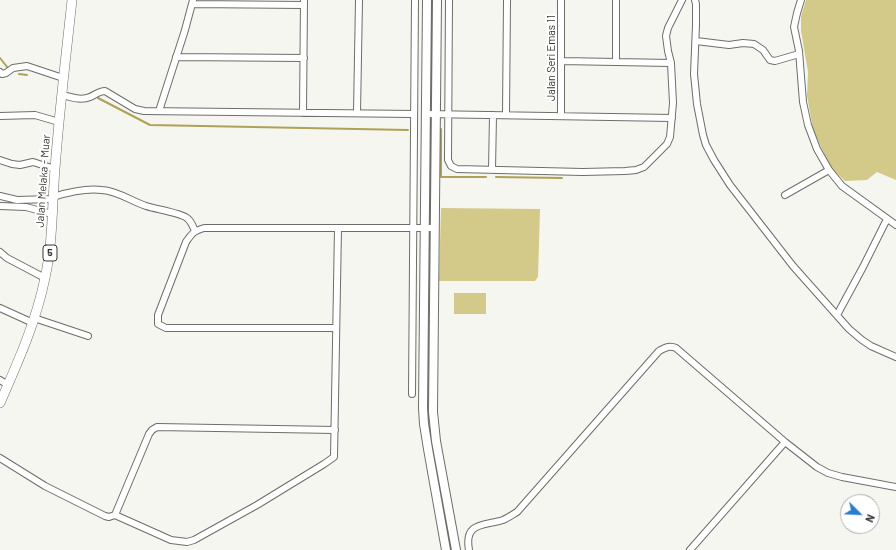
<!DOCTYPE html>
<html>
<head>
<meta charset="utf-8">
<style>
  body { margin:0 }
  #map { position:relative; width:896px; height:550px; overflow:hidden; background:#f6f6f0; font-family:Barlow,sans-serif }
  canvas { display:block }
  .north { position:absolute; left:840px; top:494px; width:40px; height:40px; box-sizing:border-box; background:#fff; border:1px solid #afafae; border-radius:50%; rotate:114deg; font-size:11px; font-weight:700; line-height:16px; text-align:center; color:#363634 }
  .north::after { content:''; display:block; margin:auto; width:14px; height:18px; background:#2a7dcc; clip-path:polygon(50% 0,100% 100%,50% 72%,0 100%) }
</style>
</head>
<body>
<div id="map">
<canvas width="896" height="550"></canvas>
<div class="north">N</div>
</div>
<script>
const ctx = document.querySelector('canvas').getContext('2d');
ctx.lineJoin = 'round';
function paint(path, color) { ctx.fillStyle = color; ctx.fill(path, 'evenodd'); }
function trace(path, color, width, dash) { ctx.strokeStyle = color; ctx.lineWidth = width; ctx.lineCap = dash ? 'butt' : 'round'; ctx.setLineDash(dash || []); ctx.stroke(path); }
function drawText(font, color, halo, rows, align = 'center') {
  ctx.font = font + ' Barlow,sans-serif'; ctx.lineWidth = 4; ctx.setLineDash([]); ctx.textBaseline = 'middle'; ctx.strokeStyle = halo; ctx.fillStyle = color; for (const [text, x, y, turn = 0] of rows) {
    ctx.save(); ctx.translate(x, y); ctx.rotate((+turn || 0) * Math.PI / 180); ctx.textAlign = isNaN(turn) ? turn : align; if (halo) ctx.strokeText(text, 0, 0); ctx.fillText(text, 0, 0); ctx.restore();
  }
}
paint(new Path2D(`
  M806,0H896V180L877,172L867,180L845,181L830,167L813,129L807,96L808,72L801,31V16Z
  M441,208L540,209L538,277L535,281H439Z
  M454,293H486V314H454Z`), '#d3ca89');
trace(new Path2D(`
  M0,58L8,68
  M19,74L27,75
  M98,98L150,125L408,130
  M441,129V177H486
  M496,177L562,178`), '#ada255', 2);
const street = new Path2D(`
  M449,0L448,160L451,166L457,169L583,172L625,171L636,170L644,167L667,144L670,137L673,103L671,63L668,51L666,36L668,28L682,0
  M695,0L696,4V25L694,74L697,104L703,135L706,145L714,160L730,185L793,266L849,329L862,340L871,346L896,357
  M801,0L797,13L794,27L799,51L803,102L808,125L817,149L829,170L842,186L896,225
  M192,4L304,5
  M696,41L729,45L743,43L754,44L763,50L770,60L775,61L799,54
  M176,57L304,58
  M561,61L671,63
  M616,62V0
  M0,72L2,74L6,73L13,68L27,66L63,78
  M62,95C71,97 81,101 90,97C95,95 99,91 105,91L135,109L144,111L414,114
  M159,111L185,30L193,0
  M303,113L304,0
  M357,113L359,0
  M426,114L672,118
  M506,115L507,0
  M0,116L35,115L59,122
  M561,116V0
  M0,160L12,164L20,165L33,162L55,169
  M492,170L493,115
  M785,195L829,170
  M0,196L17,200L53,199
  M53,197C69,192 85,188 102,190C118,191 131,201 146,206C155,209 181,213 187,218C191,221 193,226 195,231
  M0,206L26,207L52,214
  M0,252L7,258L45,278
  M0,308L33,323
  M837,315L863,267L887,219
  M34,318L88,336
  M336,328H166L158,324V315L186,242C192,233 194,231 204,228H435
  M0,380L8,385
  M412,394L415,0
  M0,458L45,486L105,516L109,517L115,515L171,540L187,542L194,540L257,505L324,464L334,457L338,228
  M115,515L149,434L152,430L157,427L335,430
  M469,550C464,522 483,526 503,520C508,518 512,515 517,512L659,351C665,348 669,345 676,348L785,442L817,467L828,473L842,477L896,487
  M690,550L785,442`);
const secondary = new Path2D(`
  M427,0L423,408L424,424L428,449L446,550
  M437,0L433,412L436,441L456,550`);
const primary = new Path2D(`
  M0,403C18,362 36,322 45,278C53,242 52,205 55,169C59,113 66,56 72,0`);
trace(street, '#6e6e69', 8);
trace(secondary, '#6e6e69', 10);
trace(primary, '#6e6e69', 10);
trace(street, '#fff', 6);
trace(secondary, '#fff', 8);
trace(primary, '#fff', 9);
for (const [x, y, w] of [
  [50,253,14]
]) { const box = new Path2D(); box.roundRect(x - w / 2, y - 8, w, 16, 3); ctx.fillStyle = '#fff'; ctx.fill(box); trace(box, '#363634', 1); }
drawText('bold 10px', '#363634', null, [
  ["5",50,253]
]);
drawText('11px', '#363634', '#fff', [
  ["Jalan Seri Emas 11",551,58,-90],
  ["Jalan Melaka - Muar",43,181,-86]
]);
</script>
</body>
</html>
